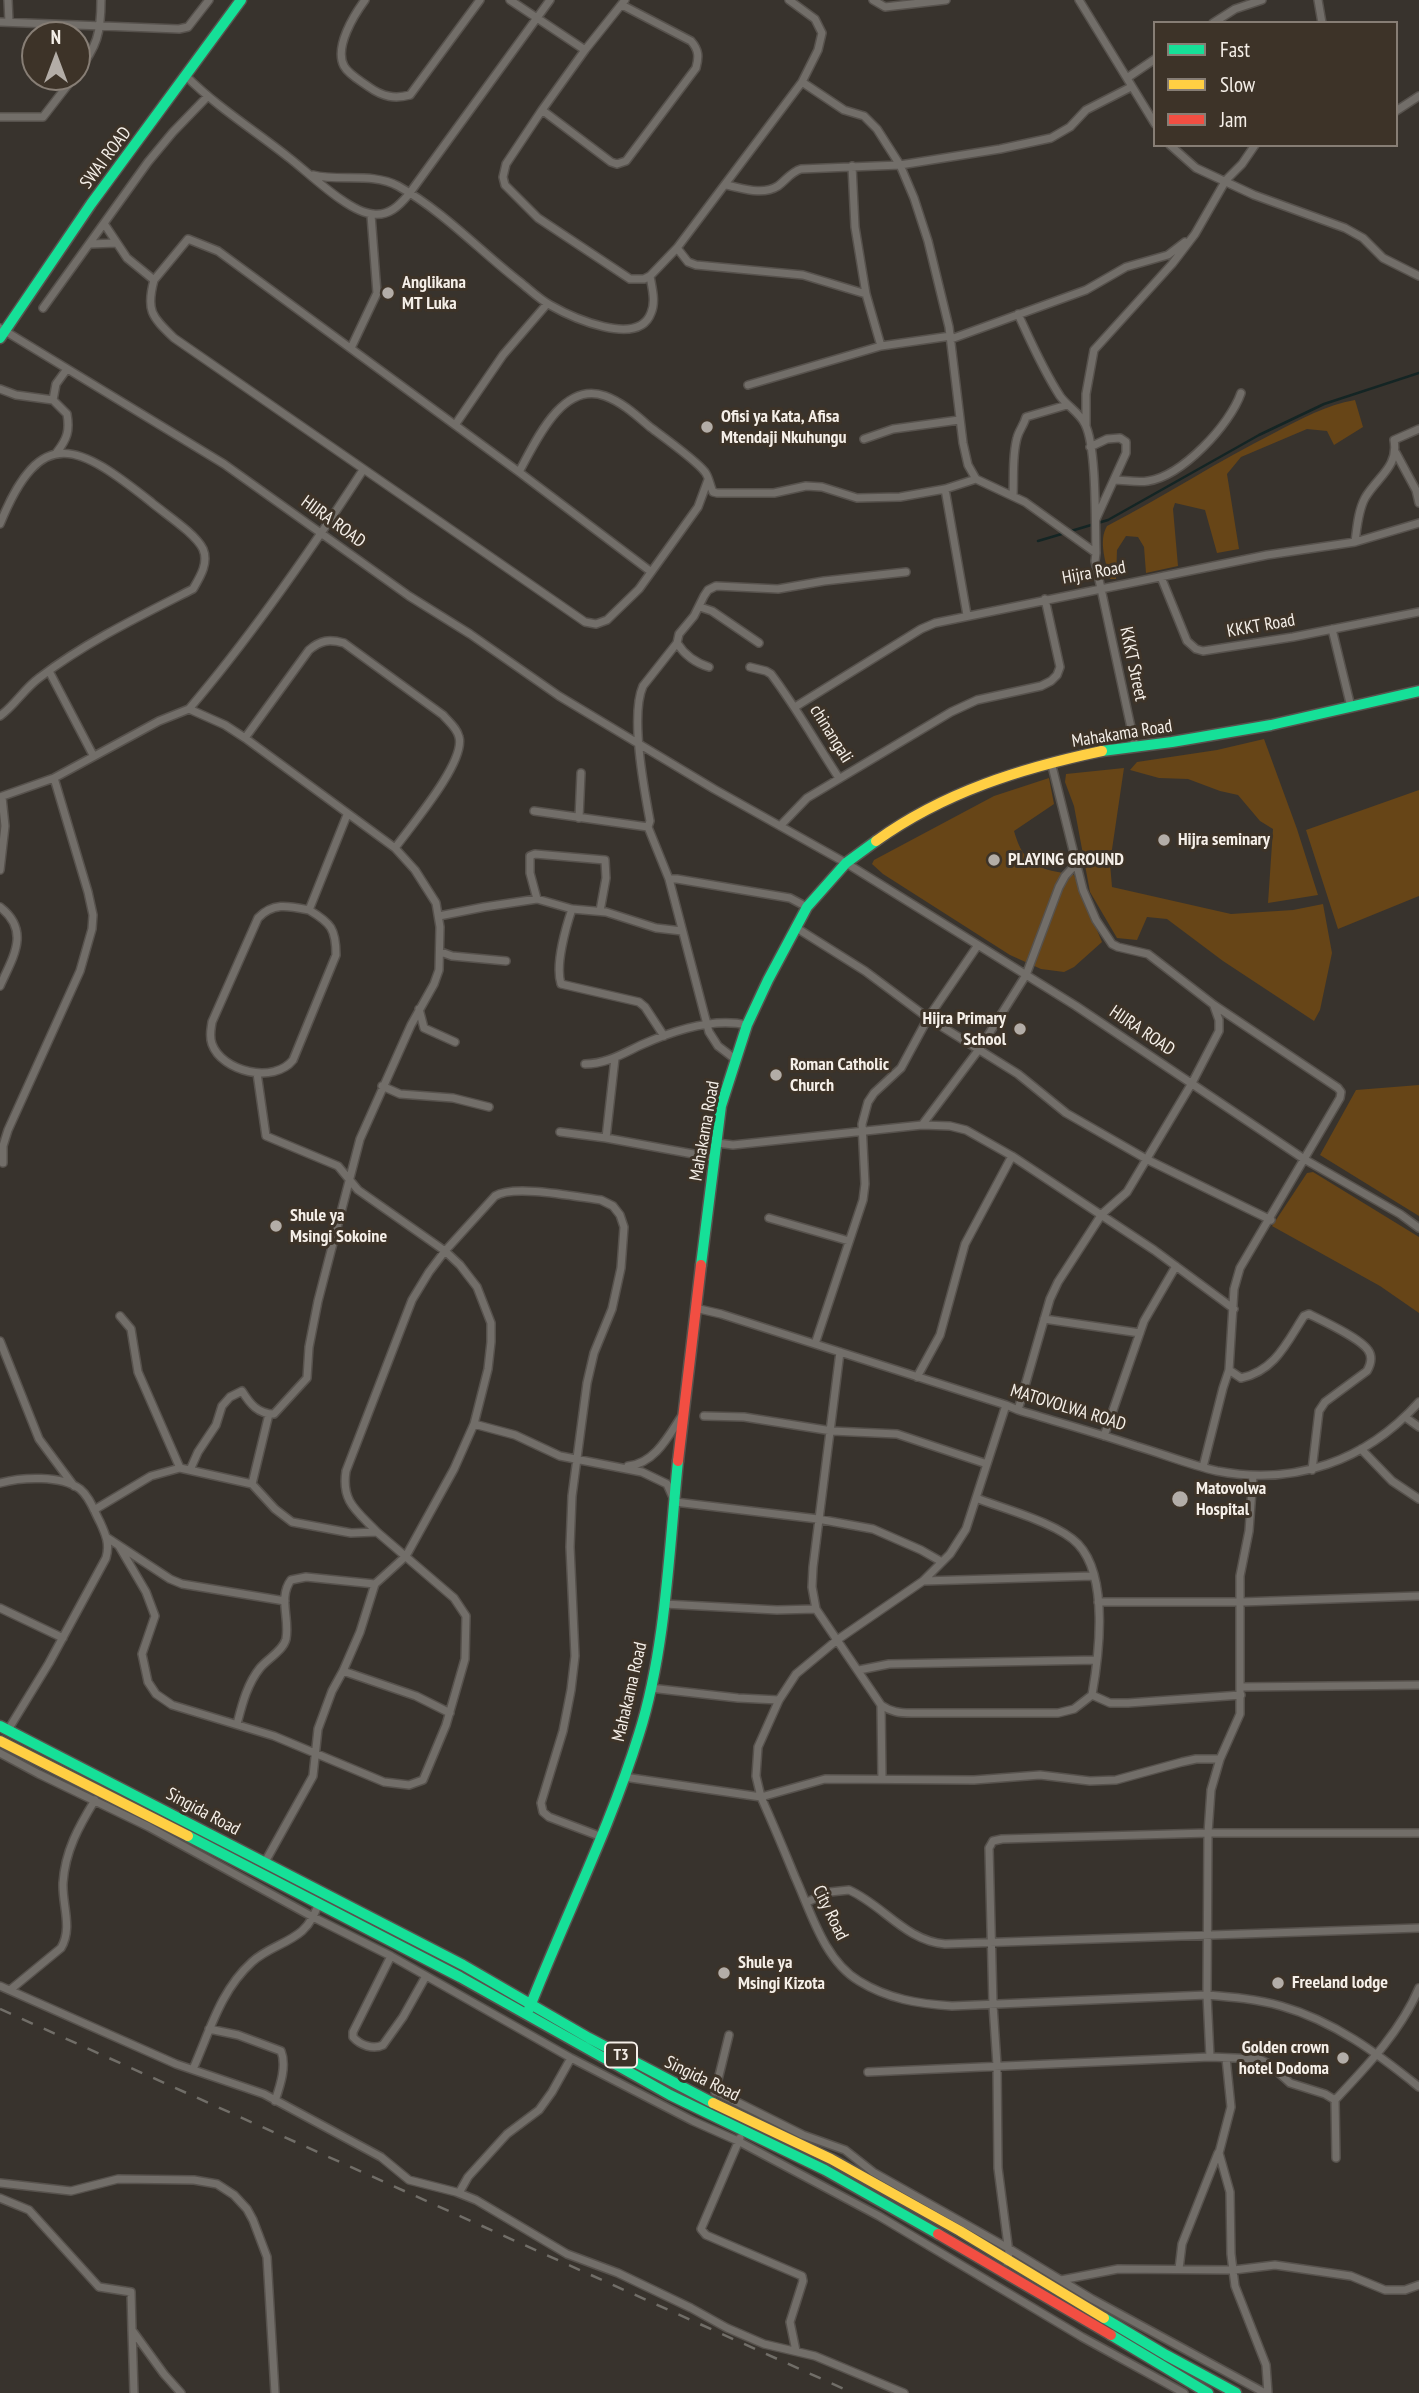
<!DOCTYPE html>
<html>
<head>
<meta charset="utf-8">
<style>
  body { margin:0 }
  #map { position:relative; width:1419px; height:2393px; overflow:hidden; background:#38332d; font-family:"PT Sans Narrow",sans-serif }
  canvas { display:block }
  .legend { position:absolute; left:1153px; top:21px; width:245px; height:126px; box-sizing:border-box; background:#3d3328; border:2px solid #877e75; margin:0; padding:9px 12px; list-style:none; font-size:21px; color:#f5efe8 }
  .legend li { display:flex; align-items:center; gap:14px; height:35px }
  .legend b { width:35px; border:2px solid #877e75 }
  .north { position:absolute; left:21px; top:21px; width:70px; height:70px; box-sizing:border-box; background:#3d3328; border:2px solid #877e75; border-radius:50%; rotate:0deg; font-size:19px; font-weight:700; line-height:28px; text-align:center; color:#f5efe8 }
  .north::after { content:''; display:block; margin:auto; width:24px; height:32px; background:#b3ada7; clip-path:polygon(50% 0,100% 100%,50% 72%,0 100%) }
</style>
</head>
<body>
<div id="map">
<canvas width="1419" height="2393"></canvas>
<ul class="legend">
<li><b style="height:9px;background:#16e098"></b>Fast</li>
<li><b style="height:9px;background:#ffcf43"></b>Slow</li>
<li><b style="height:9px;background:#f24e42"></b>Jam</li>
</ul>
<div class="north">N</div>
</div>
<script>
const ctx = document.querySelector('canvas').getContext('2d');
ctx.lineJoin = 'round';
function paint(path, color) { ctx.fillStyle = color; ctx.fill(path, 'evenodd'); }
function trace(path, color, width, dash) { ctx.strokeStyle = color; ctx.lineWidth = width; ctx.lineCap = dash ? 'butt' : 'round'; ctx.setLineDash(dash || []); ctx.stroke(path); }
function drawText(font, color, halo, rows, align = 'center') {
  ctx.font = font + ' "PT Sans Narrow",sans-serif'; ctx.lineWidth = 6; ctx.setLineDash([]); ctx.textBaseline = 'middle'; ctx.strokeStyle = halo; ctx.fillStyle = color; for (const [text, x, y, turn = 0] of rows) {
    ctx.save(); ctx.translate(x, y); ctx.rotate((+turn || 0) * Math.PI / 180); ctx.textAlign = isNaN(turn) ? turn : align; if (halo) ctx.strokeText(text, 0, 0); ctx.fillText(text, 0, 0); ctx.restore();
  }
}
paint(new Path2D(`
  M1355,400L1363,427L1334,445L1327,431L1307,429L1241,457L1227,474L1239,549L1217,553L1205,510L1175,503L1173,509L1178,566L1146,573L1144,547L1138,537L1126,536L1117,550L1116,579H1110C1106,563 1098,541 1107,526C1165,496 1218,461 1276,432C1301,419 1326,405 1355,400Z
  M1264,739L1297,829L1318,895L1268,903L1273,829L1260,821L1238,795L1220,791L1188,779L1159,778L1130,770L1137,762L1217,750Z
  M1124,768L1110,863L1112,887L1231,914L1293,910L1323,904L1332,953L1320,1010L1314,1021L1223,961L1167,919L1147,917L1137,940L1117,938L1090,892L1074,806L1065,782L1066,774Z
  M1049,778L1054,804L1014,831C1024,867 1040,869 1074,875L1102,942L1074,967L1064,972L1041,969L1010,955L883,874L872,864L874,860L994,796Z
  M1419,790V896L1338,929L1306,830Z
  M1419,1085V1216L1320,1155L1356,1090Z
  M1313,1172L1419,1237V1313L1380,1286L1272,1226L1307,1173Z`), '#674517');
trace(new Path2D(`
  M1071,531L1108,520L1259,435L1324,404L1419,373
  M1038,541L1065,533`), '#142524', 2.5);
const street = new Path2D(`
  M8,0L9,22
  M365,0C354,15 334,47 344,66C349,75 361,81 369,87C383,97 395,99 410,95L480,0
  M510,0L585,50
  M625,0L585,50L542,110L506,164L503,177L505,185L538,218L630,279H644L650,276L677,248L802,82L818,50L822,33L815,19L789,0
  M873,0L885,7L946,0
  M1079,0L1155,124
  M1318,0L1322,23
  M0,22L179,29L188,27L209,0
  M1213,23L1235,9L1262,0
  M77,73C97,46 101,34 101,0
  M186,76C217,107 254,130 288,157C308,172 349,213 373,214C389,216 399,206 409,194L550,0
  M1127,78L1155,59
  M802,82L844,110L864,116L877,129L900,165L914,198L928,241L949,327L963,443L968,465L976,479L1025,502L1096,553L1095,561L1135,746
  M542,110L611,162L617,164L626,161L696,68C699,57 699,50 691,41L622,5
  M1396,111L1419,96
  M0,117H43L74,77
  M1170,145L1196,168L1254,195L1345,228L1363,238L1383,258L1419,276
  M852,166L855,227L866,294L881,346
  M313,175C340,182 372,172 398,186C443,211 479,250 520,282C530,290 539,299 550,305C571,317 638,348 651,313C656,302 652,288 650,276
  M726,185C742,188 762,196 778,186C786,180 791,172 801,169L900,165L1000,149L1051,138L1070,127L1086,110L1131,87
  M105,225L127,258L154,280C146,310 151,316 174,338L585,622L596,624L607,620L639,589L698,507L708,480
  M90,244L116,243
  M677,248L688,262L696,265L803,275L866,294
  M154,280L188,239L218,251L519,472L650,571
  M43,308L148,162L173,132L207,97
  M1018,314C1031,342 1043,370 1060,396C1067,406 1080,413 1085,424C1097,448 1095,524 1096,553
  M0,328L224,464L409,596L470,634L559,696L714,789L846,863L978,945L1076,1006L1304,1159L1400,1214L1419,1228
  M951,339L1086,290L1126,267L1168,255L1185,242
  M351,348L377,293L371,215
  M748,385L881,346L951,336
  M0,389L16,395L53,400L67,414C70,431 67,439 57,452
  M53,400L56,384L67,369
  M455,425L503,355L547,304
  M1086,425V394L1094,350L1172,264L1195,234L1226,180L1242,164L1255,145
  M864,439L893,429L959,420
  M1090,447L1107,439L1120,438L1126,442V453L1096,519
  M1396,453L1416,490L1419,503
  M519,472C535,443 562,380 605,396C622,402 637,416 650,427C662,436 697,461 705,472C709,477 710,486 713,492L717,493H774L806,486L822,487L857,498L900,497L945,489L976,479
  M1114,480C1125,480 1137,483 1148,481C1182,476 1230,425 1241,393
  M945,489L967,615
  M1013,495C1014,476 1012,456 1017,438C1019,430 1024,425 1026,417L1067,405
  M0,524C41,422 79,445 151,502C165,514 195,533 203,549C209,563 200,577 193,589C140,616 86,642 39,678C24,689 15,705 0,716
  M1355,542C1357,528 1358,511 1365,498C1377,477 1399,467 1394,440L1419,429
  M1161,577L1187,641L1196,649L1203,651L1293,637L1419,612
  M700,607L712,611L759,643
  M1332,629L1351,707
  M677,643L643,686C630,715 644,789 650,821L648,827L669,879L709,1032L718,1046L735,1059
  M709,667C696,663 684,654 677,643L679,634L694,616L704,596L708,590L716,586L778,589L824,581L906,572
  M750,667L766,671L771,674C796,707 816,743 839,778
  M49,671L93,755
  M795,707L921,629L935,623L1267,555L1355,542L1419,523
  M189,709C253,634 309,553 363,470
  M245,738L309,650C321,640 329,639 344,643L443,715C449,722 457,728 459,737C466,762 410,827 395,848
  M1051,762L1083,890L1096,920L1112,944L1118,947L1148,954L1214,1005L1338,1088L1341,1092L1340,1098L1240,1268L1234,1289L1229,1370L1223,1388L1203,1467
  M0,797L54,778L159,721L189,709L225,725L245,738L395,848L415,870L436,903L440,927L439,970L434,984L411,1025L360,1139L318,1301L309,1347L307,1378L274,1414C258,1414 250,1404 242,1391L230,1397L222,1406L216,1425L198,1452L190,1470
  M534,811L648,827
  M579,818L581,773
  M780,826L807,798L951,712L977,700L1041,686L1051,681L1057,675L1060,667L1045,599
  M0,870L5,826L2,797
  M669,879H677L790,898L807,907
  M537,899L530,873V856L535,854L605,860L606,878L600,911
  M0,907C31,931 13,957 0,986
  M572,909C566,927 555,965 561,984L639,1002L645,1007L664,1036
  M309,910C331,923 336,929 336,955L293,1060C274,1084 222,1072 212,1044C209,1036 211,1030 212,1022L258,918C273,902 289,906 309,910L347,815
  M439,916L484,907L537,899L572,909L606,912L656,928L682,931
  M795,927L865,971L928,1018L1018,1074L1066,1113L1148,1160L1271,1220
  M441,952L452,956L506,961
  M419,1009L424,1028L455,1042
  M615,1058L606,1138L715,1158
  M585,1064C606,1064 622,1054 641,1045C672,1031 713,1017 747,1025
  M257,1073L266,1136L338,1166L358,1190L445,1251L460,1265L477,1287L491,1323V1342L488,1369L474,1424L454,1469L406,1556L375,1584L360,1632L343,1671L332,1691L318,1729L313,1776L265,1862
  M382,1086L400,1094L453,1098L489,1107
  M922,1125L980,1048L1026,975L1059,887L1065,876L1077,863
  M560,1132L606,1138
  M717,1143L733,1145L922,1125L950,1126L966,1130L1012,1156L1154,1250L1234,1309
  M3,1163V1146L8,1130L80,971L92,929L93,915L88,892L54,778
  M769,1218L849,1241
  M695,1308L721,1314L1006,1405L1018,1410C1057,1422 1097,1433 1136,1446C1163,1454 1190,1465 1217,1471C1295,1486 1366,1461 1419,1402
  M120,1316L131,1329L138,1372L180,1468
  M1044,1319L1140,1333
  M0,1341L39,1439L74,1486
  M815,1344L863,1200L865,1184L862,1124L868,1102L874,1093L901,1068L928,1018L978,945
  M840,1352L813,1567L812,1587L816,1609L881,1705C891,1712 900,1713 911,1713H1058L1074,1709L1092,1695C1099,1655 1109,1577 1078,1544C1058,1523 1004,1509 976,1498
  M1229,1370L1241,1378C1275,1371 1287,1342 1304,1316L1309,1314C1323,1321 1360,1338 1368,1350C1373,1357 1371,1364 1367,1371L1325,1402L1319,1411L1312,1470
  M917,1377L940,1335L965,1244L1012,1156
  M1006,1405L966,1529L950,1554L923,1581L837,1640L796,1674L779,1700L758,1747L756,1776L761,1797C773,1824 784,1850 795,1877C811,1912 824,1960 859,1981C888,1999 919,2004 952,2006L1207,1995C1232,1997 1257,1999 1281,2006C1334,2021 1377,2053 1419,2087
  M1018,1410L1050,1299L1058,1282L1102,1214L1127,1192L1192,1083L1219,1031V1020L1214,1006
  M704,1416L744,1417L832,1431L897,1434L987,1464
  M1405,1417L1419,1427
  M474,1424L515,1435L560,1456L642,1472L667,1484L675,1502L818,1519L873,1529L921,1550L942,1562
  M1104,1436L1144,1321L1176,1266
  M1361,1449L1392,1481L1419,1499
  M628,1466C654,1464 668,1437 681,1417
  M0,1483C22,1477 61,1475 80,1489C90,1497 94,1511 100,1522C106,1535 110,1544 106,1558L49,1663L8,1730
  M252,1484L269,1414
  M94,1510L151,1476L180,1468L252,1484L275,1509L292,1522L351,1533L377,1532L454,1598L466,1616L465,1659L446,1725L423,1780L409,1785L384,1782L274,1736L172,1705L156,1694L148,1682L142,1654L155,1616L146,1592L119,1546
  M377,1532C357,1511 341,1502 346,1471L412,1300L429,1272L445,1251L495,1196C514,1184 577,1197 601,1200L613,1206L620,1215L624,1227L621,1268L612,1309L594,1353L587,1383L572,1496L570,1547L575,1656L571,1690L563,1731L541,1803L543,1812L549,1817L602,1837
  M106,1537L170,1579L182,1584L285,1601
  M923,1581L1093,1576
  M1098,1602H1241L1419,1596
  M664,1604L777,1610L816,1609
  M0,1608L63,1638
  M859,1670L889,1664L1097,1660
  M343,1671L416,1696L450,1713
  M1241,1687L1419,1685
  M650,1688L738,1698L779,1700
  M1092,1695L1110,1703H1128L1241,1695
  M881,1705L882,1779
  M237,1724C242,1705 247,1684 260,1668C267,1659 283,1651 286,1639C290,1619 278,1597 291,1580L306,1577L375,1584
  M0,1753L39,1774L149,1827L313,1917L391,1956L571,2058L693,2121L738,2141L879,2216L1082,2337L1184,2393
  M624,1777L761,1797L825,1779L974,1780L1040,1775L1090,1781L1116,1780L1182,1762L1196,1759H1220
  M807,1902L830,1892L849,1890C883,1905 906,1941 945,1944L1419,1928
  M391,1956L353,2032V2037C360,2045 373,2050 383,2045L403,2017L426,1976
  M0,1986L176,2064L264,2094L381,2157L409,2180L456,2192L476,2200L567,2254L618,2273L691,2308L727,2328L764,2344L815,2356L904,2393
  M10,1990L61,1948C73,1928 62,1905 63,1883C65,1851 79,1826 95,1800
  M209,2029L238,2035L281,2051C287,2066 280,2086 275,2101
  M1210,2057L1207,1995L1208,1833L1211,1790L1220,1759L1240,1714V1576L1249,1531L1253,1476
  M1226,2058L1231,2107L1219,2153L1230,2192L1231,2254L1235,2286L1266,2365L1268,2393
  M193,2069C210,2031 220,1991 252,1962C267,1948 287,1944 302,1931C311,1923 315,1913 319,1903
  M868,2072L1210,2057L1259,2059L1269,2064L1290,2083L1325,2094L1335,2100
  M715,2091L803,2135L845,2150L873,2172L1008,2248L1092,2299L1265,2393
  M715,2092L729,2035
  M740,2138L701,2229L706,2235L802,2276L803,2281L790,2322L796,2351
  M1336,2158L1335,2100C1367,2066 1401,2031 1419,1988
  M0,2183L71,2191L118,2179L194,2180L217,2184L234,2195L247,2209L253,2220L267,2257L275,2393
  M459,2193L468,2177L507,2134L539,2110L552,2092L571,2058
  M0,2198L29,2210L99,2287L131,2292L132,2330L164,2374L181,2393
  M1007,2262L1009,2253L998,2168L997,2065L993,2005L989,1848L993,1841L1002,1839L1208,1833H1419
  M1179,2269L1182,2244L1218,2153
  M1061,2280L1118,2269L1234,2270L1275,2265L1351,2276L1385,2290H1405L1419,2285
  M132,2330L134,2393`);
const fast = new Path2D(`
  M0,338L91,204L241,0
  M1102,751L1172,742L1271,725L1419,691
  M701,1265L721,1106L747,1025L768,980L807,907L846,863L876,841
  M0,1726L463,1965L589,2038L713,2103
  M188,1836L460,1977L670,2095L825,2170L938,2234
  M529,2009C565,1917 610,1828 639,1734C666,1649 669,1549 678,1461
  M1104,2318L1166,2355L1236,2393
  M1111,2335L1208,2393`);
const slow = new Path2D(`
  M876,841C944,792 1022,768 1102,751
  M0,1741L188,1836
  M713,2103L831,2159L960,2231L1104,2318`);
const jam = new Path2D(`
  M678,1461L701,1265
  M938,2234L1111,2335`);
trace(street, '#57524d', 10);
trace(fast, '#57524d', 13);
trace(slow, '#57524d', 13);
trace(jam, '#57524d', 13);
trace(street, '#726e69', 7);
trace(fast, '#16e098', 10);
trace(slow, '#ffcf43', 10);
trace(jam, '#f24e42', 10);
trace(new Path2D(`
  M0,2009L853,2393`), '#716e68', 2.5, [12, 12]);
for (const [x, y, r, color] of [
  [388,293,7,"#b3ada7"],
  [707,427,7,"#b3ada7"],
  [1164,840,7,"#b3ada7"],
  [994,860,7,"#b3ada7"],
  [1020,1029,7,"#b3ada7"],
  [776,1075,7,"#b3ada7"],
  [276,1226,7,"#b3ada7"],
  [1180,1499,9,"#b3ada7"],
  [724,1973,7,"#b3ada7"],
  [1278,1983,7,"#b3ada7"],
  [1343,2058,7,"#b3ada7"]
]) { const dot = new Path2D(); dot.arc(x, y, r, 0, 2 * Math.PI); ctx.fillStyle = color; ctx.fill(dot); trace(dot, '#3d3328', 2.5); }
for (const [x, y, w] of [
  [621,2055,32]
]) { const box = new Path2D(); box.roundRect(x - w / 2, y - 12.5, w, 25, 5); ctx.fillStyle = '#3d3328'; ctx.fill(box); trace(box, '#f5efe8', 2); }
drawText('bold 16px', '#f5efe8', null, [
  ["T3",621,2055]
]);
drawText('18px', '#f5efe8', '#3d3328', [
  ["SWAI ROAD",106,158,-53],
  ["HIJRA ROAD",333,522,36],
  ["Hijra Road",1094,573,-10],
  ["KKKT Road",1261,626,-10],
  ["KKKT Street",1133,664,78],
  ["chinangali",831,734,58],
  ["Mahakama Road",1122,734,-9],
  ["HIJRA ROAD",1142,1031,34],
  ["Mahakama Road",705,1131,-80],
  ["MATOVOLWA ROAD",1068,1408,17],
  ["Mahakama Road",630,1692,-77],
  ["Singida Road",203,1812,28],
  ["City Road",830,1913,64],
  ["Singida Road",702,2079,26]
]);
drawText('bold 18px', '#f5efe8', '#3d3328', [
  ["Anglikana",402,283],
  ["MT Luka",402,304],
  ["Ofisi ya Kata, Afisa",721,417],
  ["Mtendaji Nkuhungu",721,438],
  ["Hijra seminary",1178,840],
  ["PLAYING GROUND",1008,860],
  ["Hijra Primary",1006,1019,"right"],
  ["School",1006,1040,"right"],
  ["Roman Catholic",790,1065],
  ["Church",790,1086],
  ["Shule ya",290,1216],
  ["Msingi Sokoine",290,1237],
  ["Matovolwa",1196,1489],
  ["Hospital",1196,1510],
  ["Shule ya",738,1963],
  ["Msingi Kizota",738,1984],
  ["Freeland lodge",1292,1983],
  ["Golden crown",1329,2048,"right"],
  ["hotel Dodoma",1329,2069,"right"]
], 'left');
</script>
</body>
</html>
